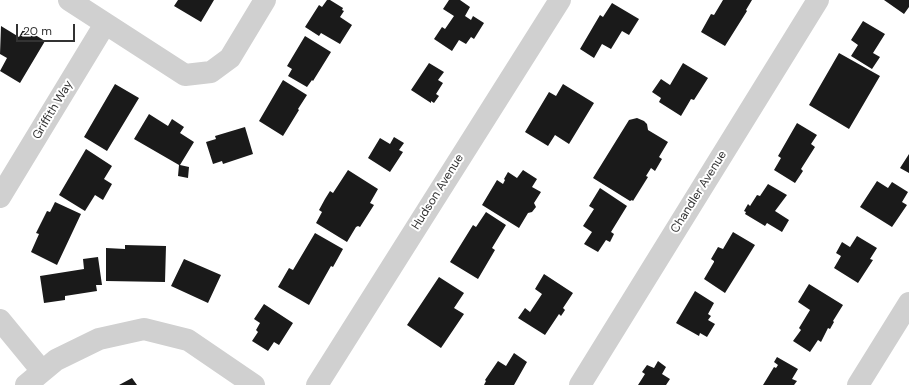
<!DOCTYPE html>
<html>
<head>
<meta charset="utf-8">
<style>
  body { margin:0 }
  #map { position:relative; width:909px; height:385px; overflow:hidden; background:#fff; font-family:"DM Sans",sans-serif }
  canvas { display:block }
  .scale { position:absolute; left:16px; top:24px; width:59px; height:18px; box-sizing:border-box; border:2px solid #333; border-top:0; padding-left:5px; font-size:12px; line-height:14px; white-space:nowrap; color:#333; -webkit-text-stroke:3px #fff; paint-order:stroke }
</style>
</head>
<body>
<div id="map">
<canvas width="909" height="385"></canvas>
<div class="scale">20 m</div>
</div>
<script>
const ctx = document.querySelector('canvas').getContext('2d');
ctx.lineJoin = 'round';
function paint(path, color) { ctx.fillStyle = color; ctx.fill(path, 'evenodd'); }
function trace(path, color, width, dash) { ctx.strokeStyle = color; ctx.lineWidth = width; ctx.lineCap = dash ? 'butt' : 'round'; ctx.setLineDash(dash || []); ctx.stroke(path); }
function drawText(font, color, halo, rows, align = 'center') {
  ctx.font = font + ' "DM Sans",sans-serif'; ctx.lineWidth = 4; ctx.setLineDash([]); ctx.textBaseline = 'middle'; ctx.strokeStyle = halo; ctx.fillStyle = color; for (const [text, x, y, turn = 0] of rows) {
    ctx.save(); ctx.translate(x, y); ctx.rotate((+turn || 0) * Math.PI / 180); ctx.textAlign = isNaN(turn) ? turn : align; if (halo) ctx.strokeText(text, 0, 0); ctx.fillText(text, 0, 0); ctx.restore();
  }
}
paint(new Path2D(`
  M178,0H214L201,22L174,6Z
  M327,0H330L343,8L342,10L344,11L340,17L352,25L340,44L321,33L319,36L305,27L319,5L322,7Z
  M449,0H460L470,7L465,16L471,20L473,16L484,23L474,39L471,37L466,44L459,40L452,51L434,39L442,27L445,29L454,16L443,9Z
  M723,0H752L746,10L747,11L725,46L701,32L711,14L714,15Z
  M884,0H909V7L904,14Z
  M612,3L639,19L629,35L622,31L611,49L602,44L594,58L580,49L600,15L603,17Z
  M863,21L885,34L873,53L880,57L872,69L851,56L858,45L851,40Z
  M1,26L19,37L24,28L45,41L20,83L0,71L7,58L0,54Z
  M305,36L331,52L313,81L312,80L307,87L288,76L292,69L287,66Z
  M839,53L880,76L849,129L809,105Z
  M429,63L444,72L438,80L443,83L436,94L439,96L434,103L431,101V103L411,90Z
  M683,63L708,78L694,100L691,99L681,116L659,102L661,98L652,92L661,79L670,85Z
  M283,80L307,95L298,109L299,110L283,136L259,121Z
  M115,84L139,98L107,151L84,137Z
  M563,84L594,103L569,144L555,135L548,146L525,132L549,92L556,96Z
  M149,114L168,126L172,119L184,127L180,133L194,142L180,165L189,167L188,178L178,176L179,165L134,139Z
  M637,118L644,121L647,124L648,130L668,142L659,157L662,159L655,171L651,168L646,176L648,177L633,201L632,200L630,201L593,178L629,120Z
  M797,123L817,135L811,144L815,147L801,169L803,171L795,183L774,170L781,158L778,156Z
  M245,127L253,154L223,164L222,161L213,164L206,142L216,139L215,136Z
  M394,137L404,143L399,150L403,152L390,172L368,158L380,138L390,144Z
  M86,149L112,166L104,179L112,184L103,200L95,195L85,211L59,195Z
  M909,154V173L900,168Z
  M348,170L378,189L370,203L374,205L360,227L358,226L356,227L347,242L316,223L322,212L319,210L325,199L330,191L333,193Z
  M523,170L537,179L532,187L541,192L534,203L536,207L532,212L528,213L519,228L482,205L497,180L503,184L505,180L504,179L508,172L517,178Z
  M877,181L888,188L892,182L908,192L902,202L907,205L892,227L860,207Z
  M768,184L787,195L775,211L789,220L782,232L767,223L765,226L745,214L746,212L744,211L748,204L750,206L757,195L760,196Z
  M600,188L627,206L611,232L614,234L610,242L606,240L598,252L584,244L592,232L583,226L594,209L589,206Z
  M55,202L81,214L57,265L31,252L39,234L36,233L47,211L50,212Z
  M486,212L506,225L492,248L495,250L478,279L450,262L473,225L476,227Z
  M733,232L755,245L725,293L704,279L714,262V261L711,259L718,247L723,249Z
  M315,233L343,249L333,267L331,266L309,305L278,287L289,268L293,270Z
  M857,236L877,248L870,259L873,260L858,283L834,268L841,256L836,253L842,242L850,247Z
  M125,245L166,246L165,282L106,281V248L125,249Z
  M98,257L102,285H96L97,291L65,296V300L44,303L40,276L84,269L83,259Z
  M184,259L221,275L208,303L171,286Z
  M544,274L573,293L563,308L565,310L561,316L559,314L545,335L518,318L525,308L530,312L542,294L535,289Z
  M439,277L464,293L454,308L464,314L441,348L407,325Z
  M809,284L843,305L833,321L834,322L830,329L828,328L821,342L818,340L810,352L793,341L801,330L799,328L810,310L798,302Z
  M695,291L714,303L708,314L711,316L708,320L715,324L707,337L700,333L699,336L676,323Z
  M264,304L293,323L279,345L274,342L268,351L252,341L258,332L256,330L260,323L254,319Z
  M514,353L527,362L514,385H484L486,381L485,380L498,361L506,366Z
  M777,357L798,369L792,379L797,381L794,385H763L774,367L776,368L778,365L774,362Z
  M658,361L666,367L662,374L670,379L666,385H638L645,374L642,372L647,365L654,368Z
  M132,378L137,385H119Z`), '#1a1a1a');
trace(new Path2D(`
  M69,0L185,75L211,72L230,58L265,0
  M0,197L105,24
  M0,320L42,371
  M26,385L56,360L99,339L144,329L188,340L254,385
  M317,385L560,0
  M580,385L818,0
  M858,385L909,303`), '#d0d0d0', 22);
drawText('12px', '#333', '#fff', [
  ["Griffith Way",53,110,-59],
  ["Hudson Avenue",438,192,-58],
  ["Chandler Avenue",699,192,-58]
]);
</script>
</body>
</html>
